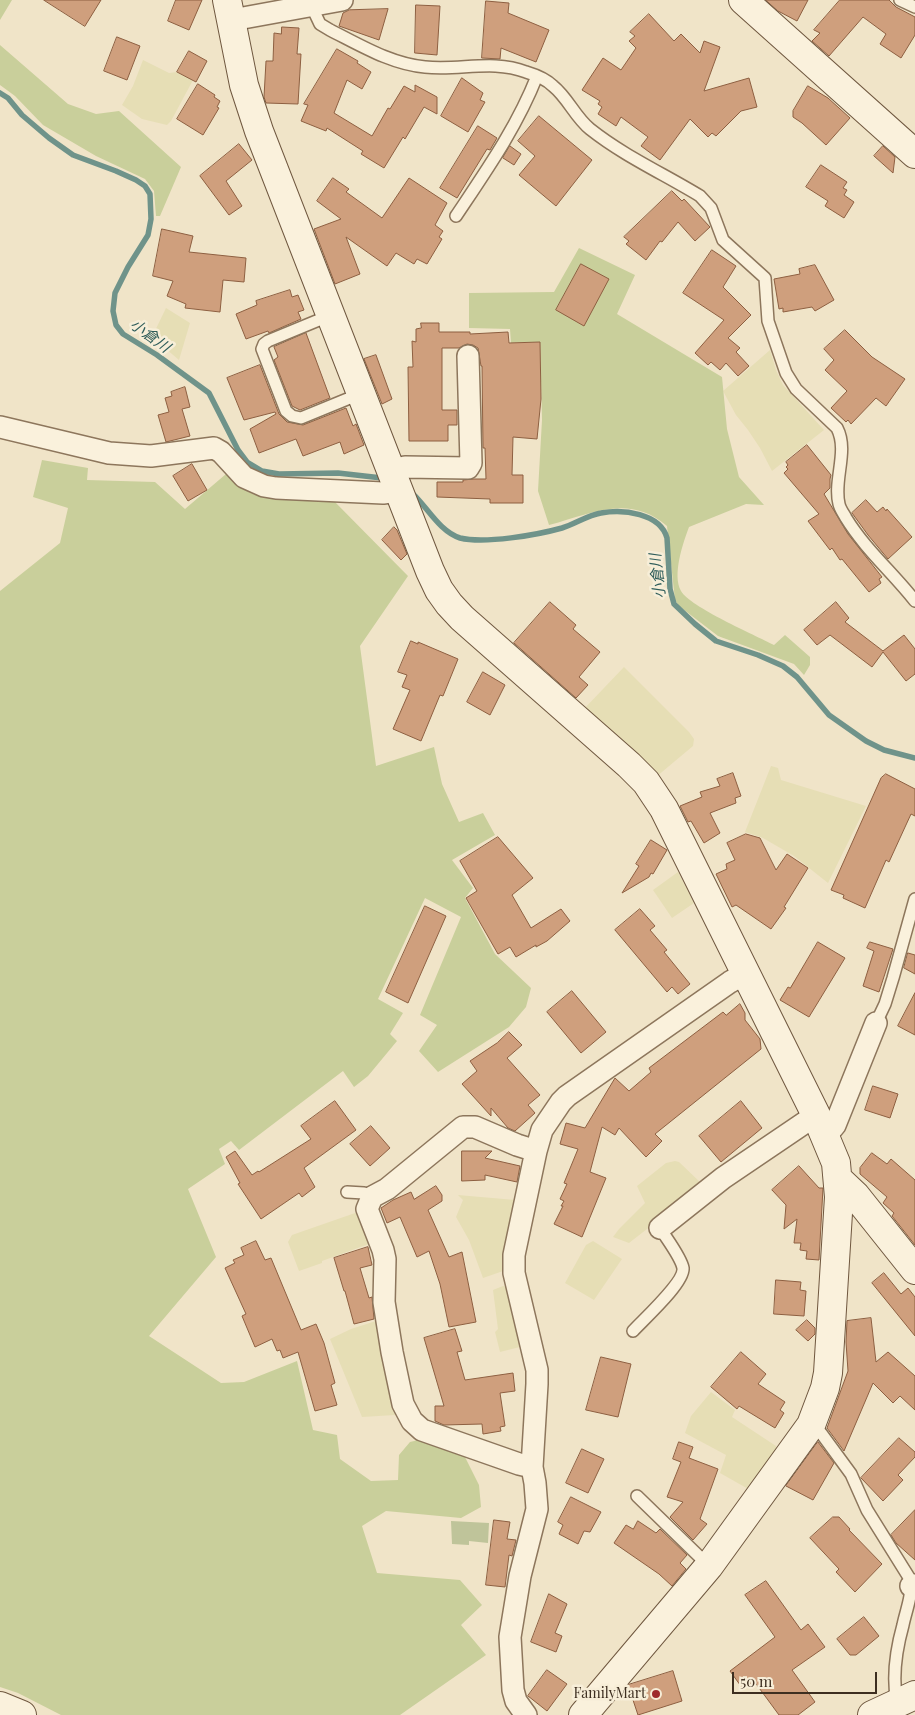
<!DOCTYPE html>
<html>
<head>
<meta charset="utf-8">
<style>
  body { margin:0 }
  #map { position:relative; width:915px; height:1715px; overflow:hidden; background:#f0e4c8; font-family:"Playfair Display",serif }
  canvas { display:block }
  .scale { position:absolute; left:732px; top:1672px; width:145px; height:22px; box-sizing:border-box; border:2px solid #3d2e20; border-top:0; padding-left:6px; font-size:15px; line-height:18px; white-space:nowrap; color:#3d2e20; -webkit-text-stroke:4px #f7eed8; paint-order:stroke }
</style>
</head>
<body>
<div id="map">
<canvas width="915" height="1715"></canvas>
<div class="scale">50 m</div>
</div>
<script>
const ctx = document.querySelector('canvas').getContext('2d');
ctx.lineJoin = 'round';
function paint(path, color) { ctx.fillStyle = color; ctx.fill(path, 'evenodd'); }
function trace(path, color, width, dash) { ctx.strokeStyle = color; ctx.lineWidth = width; ctx.lineCap = dash ? 'butt' : 'round'; ctx.setLineDash(dash || []); ctx.stroke(path); }
function drawText(font, color, halo, rows, align = 'center') {
  ctx.font = font + ' "Playfair Display","Noto Sans JP",serif'; ctx.lineWidth = 5; ctx.setLineDash([]); ctx.textBaseline = 'middle'; ctx.strokeStyle = halo; ctx.fillStyle = color; for (const [text, x, y, turn = 0] of rows) {
    ctx.save(); ctx.translate(x, y); ctx.rotate((+turn || 0) * Math.PI / 180); ctx.textAlign = isNaN(turn) ? turn : align; if (halo) ctx.strokeText(text, 0, 0); ctx.fillText(text, 0, 0); ctx.restore();
  }
}
paint(new Path2D(`
  M143,60L169,73L177,72L193,80L171,121L167,125L142,119L122,105L133,86Z
  M166,308L190,323L179,360L152,337Z
  M770,350L776,370L783,385L824,430L772,471L760,448L748,430L736,415L723,391Z
  M624,667L689,732L694,739L693,746L656,777L583,710Z
  M771,766L778,768L781,780L866,806L828,883L794,856L763,838L745,832Z
  M678,872L694,903L672,918L653,890Z
  M675,1161L679,1162L701,1183L656,1222L629,1243L613,1237L619,1229L645,1203L637,1186L666,1163Z
  M458,1195L515,1200L505,1247L506,1270L483,1278L469,1240L456,1217L463,1200Z
  M358,1212L369,1244L322,1261V1263L299,1271L288,1242L292,1235Z
  M593,1241L622,1259L594,1300L565,1283L586,1245Z
  M503,1286L510,1288L520,1347L500,1352L495,1332L498,1329L493,1290Z
  M379,1320L398,1412L395,1415L362,1417L330,1339L351,1329Z
  M711,1392L735,1410L732,1417L776,1446L777,1452L750,1490L720,1473L726,1455L685,1433L691,1416Z`), '#e6deb5');
paint(new Path2D(`
  M0,0H12L0,20Z
  M0,45L68,104L96,114L119,111L181,167L160,216H156L154,191L145,179L96,156L43,125L15,96L0,85Z
  M579,248L635,275L617,314L722,377L727,429L739,477L764,505L746,504L689,527C683,543 672,575 681,591C690,607 755,635 774,645L785,635L810,657V665L804,675L794,664L718,636L679,606L675,600L667,526C629,493 591,514 549,525L538,491L542,420L540,342L511,343L510,329L469,328V293L554,292Z
  M42,460L88,468L87,480L155,482L185,509L226,474L241,488L255,495L333,500L408,576L360,646L376,766L434,747L442,784L459,822L483,813L495,835L452,860L473,888L465,898L495,954L531,988L526,1007L509,1027L438,1072L419,1051L437,1025L420,1015L461,917L425,898L378,999L403,1013L390,1034L397,1041L368,1076L354,1087L343,1071L239,1150L231,1141L219,1149L225,1164L188,1189L216,1257L149,1336L221,1383L244,1382L297,1361L313,1430L337,1435L340,1459L371,1481L398,1480L399,1455L410,1442L431,1437L462,1451L479,1485L481,1507L461,1518L386,1511L362,1526L377,1573L460,1580L482,1605L461,1625L486,1655L400,1715H61L18,1693L0,1687V591L60,543L68,508L33,497Z`), '#c9cf9b');
paint(new Path2D(`
  M451,1521L489,1523L488,1543L469,1541V1545L452,1544Z`), '#bfc49a');
trace(new Path2D(`
  M0,93L8,98L22,115L49,138L73,155L116,171L136,180L145,186L150,194L151,219L148,235L128,267L115,293L113,311L116,325L123,334L157,355L209,393L238,450L247,462L262,471L279,474L338,473L382,478
  M413,494C427,507 440,532 460,538C485,544 537,535 562,528C575,524 588,515 601,513C623,509 660,513 667,538L670,589L674,604L695,624L716,641L758,655L783,666L797,677L829,715L866,741L884,750L915,758`), '#6f938a', 5.5);
const building = new Path2D(`
  M44,0H101L85,26Z
  M176,0H202L189,30L168,21Z
  M766,0H808L797,21L778,11Z
  M840,0H889L896,7L915,17V35L901,58L880,44L886,34L863,17L829,56L812,41L820,33L814,30Z
  M486,1L509,3L508,13L549,30L536,62L501,48L500,59L482,58Z
  M416,5L440,6L437,55L415,53Z
  M388,9L379,40L339,26L343,13L349,10Z
  M649,14L674,41L681,34L700,53L704,41L720,47L704,91L749,78L757,107L741,111L716,136L712,133L708,137L690,119L660,160L641,146L648,137L621,117L616,126L598,114L602,107L598,104L600,101L582,90L603,58L621,70L636,48L629,41L635,36L630,32Z
  M282,27L299,28L297,54H301L298,104L266,103L264,97L266,61H273L274,33L281,34Z
  M117,37L140,46L127,80L104,71Z
  M337,49L358,61L357,63L371,72L362,89L347,80L334,113L372,136L388,108L390,109L404,86L415,92V85L437,97V114L424,107L405,139L403,137L384,168L361,154L363,151L327,128L326,131L301,121L308,105L304,104Z
  M189,51L207,61L196,82L177,72Z
  M462,78L483,93L480,100L485,102L468,132L441,116Z
  M198,84L215,95L214,97L220,101L217,107L219,108L203,135L177,119Z
  M808,86L828,98L850,118L826,145L802,123L793,117V111Z
  M539,116L592,160L556,206L519,175L535,156L518,141Z
  M478,126L497,138L490,150L487,149L457,198L440,188Z
  M239,144L252,160L226,181L242,206L229,215L200,176Z
  M510,146L521,154L514,165L503,158Z
  M883,146L895,157L893,173L874,156Z
  M821,165L847,182L843,188L847,190L844,195L854,202L844,218L825,206L828,201L806,187Z
  M333,178L349,189L346,192L382,218L409,178L447,203L435,225L443,231L439,237L442,239L427,264L417,259L414,264L396,253L387,266L346,237L360,274L335,284L314,229L341,219L317,201Z
  M672,191L682,201L684,199L710,227L695,241L678,222L662,242L660,241L646,260L626,244L629,241L624,237Z
  M162,229L193,236L189,252L246,258L244,282L223,280L220,312L185,308L186,304L167,296L173,281L153,276Z
  M712,250L736,266L723,287L751,315L728,338L740,348L736,352L749,366L738,376L726,363L720,370L711,362L708,365L695,353L724,320L683,293Z
  M581,264L609,279L584,326L556,310Z
  M815,265L834,300L815,311L812,307L783,312V308L779,309L774,279L800,274L799,269Z
  M290,290L292,297L298,295L304,310L298,312L301,319L269,333L268,331L246,339L236,314L257,305L256,301Z
  M421,323H439V332H470V334L508,332L509,343L540,342L541,399L537,439L513,437L512,475H523V503H490V499L437,497V482H463V480L474,479H486L485,448H483L482,366H481L478,348L473,345L467,344L459,348H442V410H457V425H448V441H409L408,367H413L412,341L416,342V329L421,328Z
  M845,330L872,357L905,379L886,406L876,398L851,424L848,420L846,422L831,408L847,391L825,370L834,360L824,349Z
  M306,333L330,398L300,410L292,406L274,360L278,357L274,347Z
  M376,355L392,399L382,404L364,359Z
  M260,365L279,414L287,422L303,425L346,408L353,426L356,424L364,445L344,454L340,442L303,456L296,439L259,453L250,429L276,414L275,412L244,420L227,378Z
  M185,387L190,407L182,409L190,436L166,442L158,415L169,412L165,398L172,396L171,392Z
  M807,445L831,475L830,479V488L824,494L848,534L882,577L879,579L881,583L869,592L842,559L840,560L832,548L830,550L808,521L819,514L784,473L788,469L786,467L788,465L786,462Z
  M192,464L207,490L188,501L173,476Z
  M866,500L877,512L883,507L886,511L887,509L912,537L888,559L868,535L852,513Z
  M394,527L397,530L407,554L401,560L382,540Z
  M550,602L576,625L573,629L600,652L579,677L588,685L576,698L514,643Z
  M836,602L849,618L845,622L883,651L904,635L915,649V674L906,681L883,652L872,667L830,635L817,645L804,630Z
  M411,641L418,644V642L458,659L443,696L440,695L421,741L393,729L410,690L402,687L407,675L398,672Z
  M483,672L505,685L490,715L467,702Z
  M733,773L741,796L735,798L736,803L710,813L720,833L704,843L691,821L688,822L680,806L702,797L700,792L720,786L717,779Z
  M886,774L915,789V816L911,814L889,862L886,860L865,908L843,898L844,895L831,890L881,778Z
  M746,834L760,838L776,870L787,854L808,868L784,907L786,908L771,929L736,905L732,907L716,874L727,869L726,864L735,860L727,843Z
  M498,837L533,878L512,895L531,928L561,909L570,921L547,941L536,947V945L516,957L510,947L498,954L466,898L477,891L460,861Z
  M651,840L667,850L653,874L651,873L649,877L622,893L639,866L636,864Z
  M425,906L446,916L408,1003L386,992Z
  M640,909L655,926L650,930L667,950L664,952L690,984L678,994L672,987L667,992L615,930Z
  M818,942L845,958L809,1017L780,1000L788,987L790,988Z
  M870,942L893,949L879,992L863,986L874,951L867,948Z
  M908,953L915,955V974L904,968Z
  M572,991L606,1032L581,1053L547,1012Z
  M915,993V1035L898,1026Z
  M740,1004L745,1013V1020L760,1039L761,1049L655,1134L662,1141L646,1157L619,1128L615,1135L602,1127L590,1172L606,1178L582,1237L554,1224L563,1206H561L564,1201L560,1199L567,1184L564,1183L578,1149L560,1144L566,1123L585,1128L615,1078L629,1091L651,1072L649,1068L723,1012L726,1015Z
  M509,1032L522,1045L507,1058L540,1095L528,1105L535,1113L515,1131L508,1128L491,1108V1116L462,1084L477,1071L470,1061L497,1043Z
  M873,1086L898,1094L890,1118L865,1110Z
  M335,1101L356,1130L304,1168L315,1187L302,1197L299,1193L261,1219L238,1184L240,1183L226,1157L235,1151L252,1175L258,1171L259,1172L311,1139L301,1126Z
  M741,1101L762,1128L721,1162L699,1136Z
  M371,1126L390,1148L370,1166L350,1144Z
  M462,1151H492L485,1158L520,1166L517,1182L485,1175V1180L462,1181Z
  M872,1153L887,1164L891,1159L915,1180V1245L892,1216L894,1213L883,1203L887,1197L860,1174V1168Z
  M799,1166L819,1188H823L819,1260L806,1259L807,1251L800,1250L801,1243H794L797,1219L784,1229L786,1205L772,1190Z
  M436,1186L442,1195V1201L428,1210L449,1257L462,1252L476,1322L449,1327L440,1284L429,1251L417,1257L400,1217L387,1223L381,1208L393,1200L411,1192L414,1199Z
  M256,1241L265,1260L271,1258L301,1330L316,1324L324,1343L335,1383L331,1385L337,1405L315,1411L298,1352L283,1358L280,1350L277,1351L272,1339L255,1347L242,1316L246,1314L225,1268L235,1263L233,1260L244,1255L241,1248Z
  M368,1247L372,1265L360,1268L369,1298L372,1297L374,1319L354,1324L345,1291H344L334,1258Z
  M884,1273L901,1294L908,1288L915,1297V1336L872,1283Z
  M776,1280L801,1282L800,1290L806,1291L804,1316L774,1314Z
  M871,1318L876,1362L888,1352L915,1376V1410L900,1396L893,1403L873,1383L844,1451L827,1428L848,1371L846,1342L847,1321Z
  M807,1320L815,1328V1334L808,1341L796,1330Z
  M455,1329L462,1351L457,1352L465,1380L513,1373L515,1391L500,1393L505,1426L500,1427L501,1431L483,1434L482,1424L444,1425L435,1421V1406H444L424,1338Z
  M741,1352L766,1374L758,1384L785,1402L780,1410L784,1413L775,1428L739,1406L737,1409L711,1387Z
  M601,1357L631,1364L618,1417L586,1410Z
  M899,1438L915,1452V1457L898,1475L903,1480L883,1501L861,1478Z
  M679,1442L693,1447L689,1458L718,1469L700,1519L707,1524L693,1540L670,1517L683,1502L667,1497L681,1462L673,1459Z
  M818,1442L834,1463L813,1500L786,1486Z
  M582,1449L604,1459L588,1493L566,1483Z
  M571,1497L601,1512L590,1532L584,1531L578,1544L559,1534L563,1525L558,1522Z
  M915,1510V1560L896,1543L891,1535Z
  M833,1517H839L850,1529L849,1530L882,1564L855,1592L836,1572L839,1569L810,1538Z
  M494,1520L510,1522L507,1539L516,1540L512,1556L509,1555L505,1587L486,1585Z
  M638,1521L656,1533L660,1529L687,1555L680,1563L686,1569L672,1586L659,1574L614,1543L626,1525L633,1529Z
  M766,1581L801,1630L808,1624L825,1647L792,1670L815,1702L798,1715H779L754,1681L743,1689L730,1671L775,1637L745,1595Z
  M549,1594L567,1604L555,1633L562,1636L556,1652L531,1642Z
  M864,1617L879,1636L856,1655H850L837,1639Z
  M547,1670L567,1684L547,1711L528,1696Z
  M673,1671L682,1701L638,1715L628,1685Z`);
paint(building, '#cf9f7d');
trace(building, '#8d5f41', 1);
const lane = new Path2D(`
  M900,0L915,7
  M311,5L320,24L330,30C360,45 391,64 425,67C459,71 493,59 526,72C536,75 546,79 553,86C568,98 575,117 590,129C624,156 664,174 700,196L711,208L723,240L765,278L768,321L786,373L796,389L837,428C849,451 833,480 839,504C840,509 844,514 846,518C865,549 893,573 915,601
  M456,216C486,171 517,127 537,76
  M331,315L268,341L264,344L262,349L286,411L292,416L301,418L362,393
  M876,1023L885,1004L893,978L915,899
  M347,1192L364,1193L372,1197
  M633,1331C644,1319 685,1282 683,1268C681,1257 666,1238 660,1228
  M811,1425L821,1433L851,1474L867,1510L910,1579C913,1595 906,1610 903,1625C896,1650 892,1677 897,1703
  M637,1496L709,1566`);
const street = new Path2D(`
  M232,20L342,0
  M0,427L109,453L151,456L214,448L221,452L244,477L264,486L276,488L383,493L398,491
  M390,470L405,467L468,468L471,463L468,356
  M826,1136L835,1125L876,1023
  M660,1228L723,1178L816,1115
  M532,1467L519,1464L422,1430L412,1421L403,1404L392,1352L384,1302L385,1259L383,1250L367,1209L372,1197L387,1189L463,1127H475L517,1145L536,1151
  M911,1586L915,1585
  M526,1715L516,1701L513,1690L510,1637L520,1576L537,1509L535,1483L532,1467L537,1384V1370L514,1273V1255L536,1151L542,1130L561,1102L567,1096L730,982L746,973`);
const secondary = new Path2D(`
  M227,0L244,85L259,131L430,571L439,590L449,604L462,618L629,765L646,782L664,809L816,1115L836,1163L839,1197L828,1373L825,1388L811,1425L709,1566L583,1715
  M743,0L915,154
  M838,1179L856,1196L915,1270
  M0,1706L22,1715
  M872,1715L915,1695`);
trace(lane, '#8d765c', 14);
trace(street, '#8d765c', 24);
trace(secondary, '#6f573f', 30);
trace(lane, '#faf1dc', 11);
trace(street, '#faf1dc', 21);
trace(secondary, '#faf1dc', 28);
for (const [x, y, r, color] of [
  [656,1694,5,"#9e2a2b"]
]) { const dot = new Path2D(); dot.arc(x, y, r, 0, 2 * Math.PI); ctx.fillStyle = color; ctx.fill(dot); trace(dot, '#f7eed8', 2); }
drawText('14px', '#3d2e20', '#f7eed8', [
  ["FamilyMart",646,1694]
], 'right');
drawText('italic 15px', '#2f5d5a', '#f7eed8', [
  ["小倉川",150,336,36],
  ["小倉川",658,576,-96]
]);
</script>
</body>
</html>
